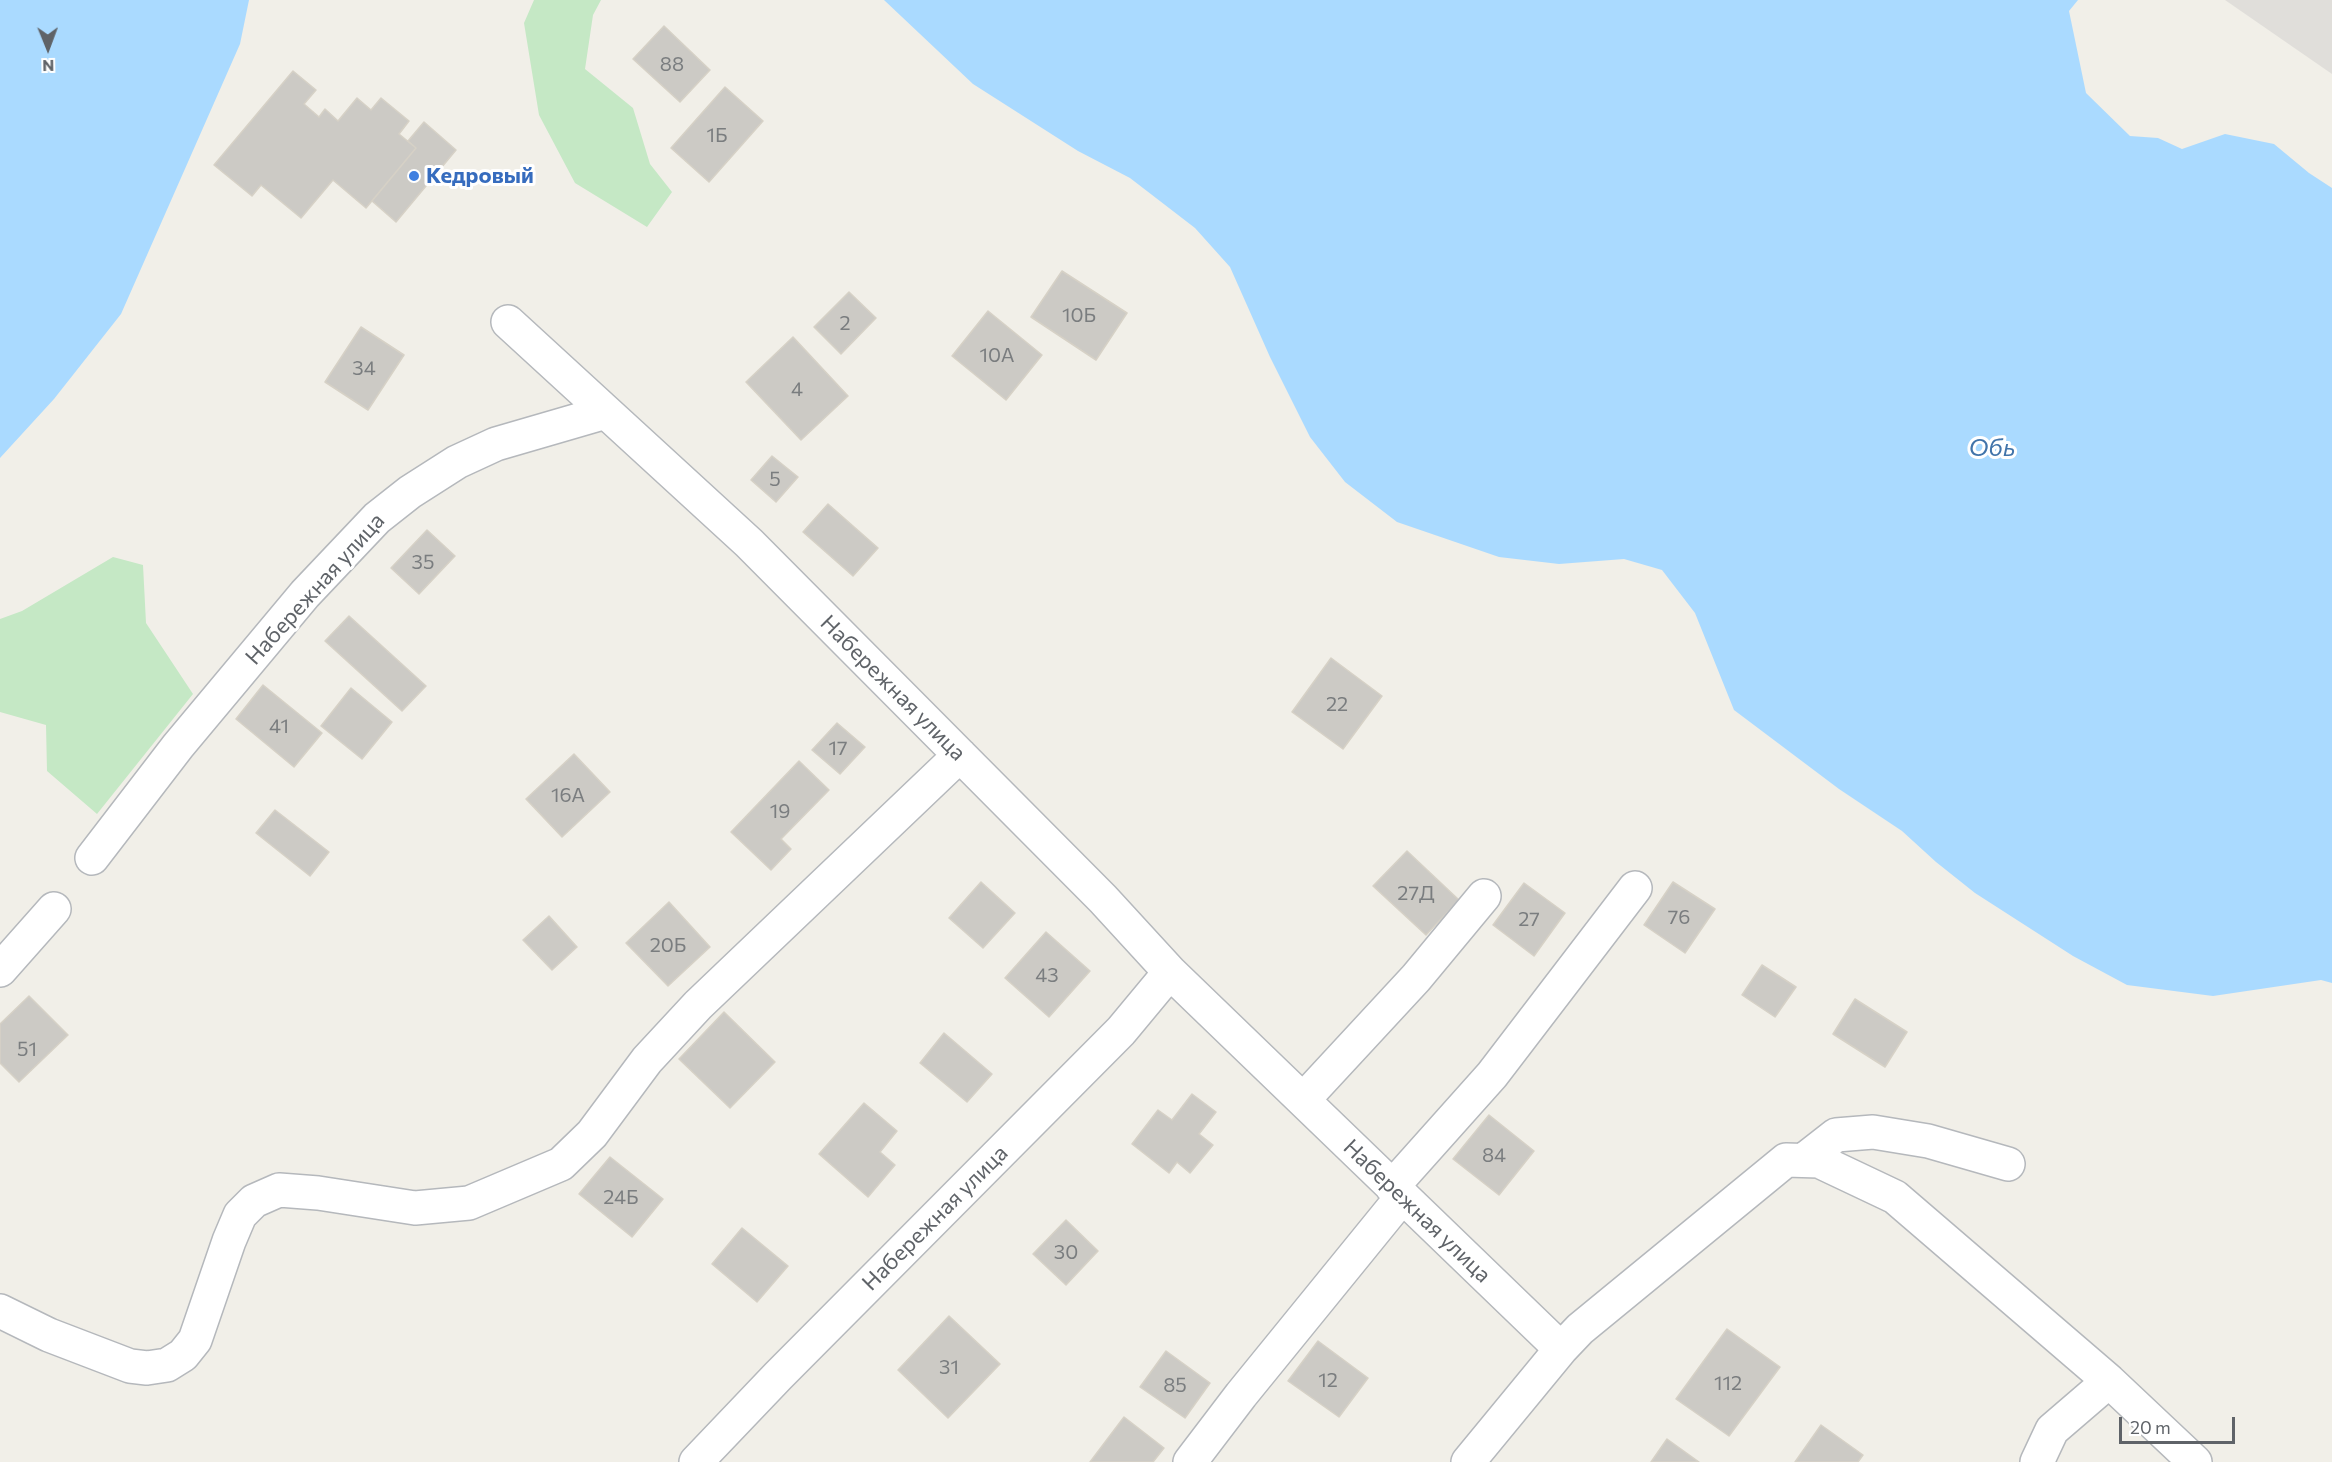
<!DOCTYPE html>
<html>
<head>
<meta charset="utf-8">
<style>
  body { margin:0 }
  #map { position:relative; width:2332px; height:1462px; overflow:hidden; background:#f1efe8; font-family:Commissioner,sans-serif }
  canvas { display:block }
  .north { position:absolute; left:18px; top:18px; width:60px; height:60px; -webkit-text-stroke:4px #fff; paint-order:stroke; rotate:179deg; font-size:16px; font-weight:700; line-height:24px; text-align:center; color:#5f6368 }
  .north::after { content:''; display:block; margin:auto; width:21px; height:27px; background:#5f6368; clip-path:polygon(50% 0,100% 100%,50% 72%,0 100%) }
  .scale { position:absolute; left:2119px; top:1417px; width:116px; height:27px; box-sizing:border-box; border:3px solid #5f6368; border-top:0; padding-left:8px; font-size:18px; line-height:21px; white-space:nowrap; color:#5f6368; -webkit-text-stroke:4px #fff; paint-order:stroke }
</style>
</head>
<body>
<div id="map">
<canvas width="2332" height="1462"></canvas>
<div class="north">N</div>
<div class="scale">20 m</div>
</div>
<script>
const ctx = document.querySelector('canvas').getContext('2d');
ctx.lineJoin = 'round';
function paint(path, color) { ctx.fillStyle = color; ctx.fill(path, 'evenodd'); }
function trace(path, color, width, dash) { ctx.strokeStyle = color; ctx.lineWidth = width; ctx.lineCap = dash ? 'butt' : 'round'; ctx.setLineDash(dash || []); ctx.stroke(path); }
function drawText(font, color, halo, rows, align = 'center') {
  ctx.font = font + ' Commissioner,sans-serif'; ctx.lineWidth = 6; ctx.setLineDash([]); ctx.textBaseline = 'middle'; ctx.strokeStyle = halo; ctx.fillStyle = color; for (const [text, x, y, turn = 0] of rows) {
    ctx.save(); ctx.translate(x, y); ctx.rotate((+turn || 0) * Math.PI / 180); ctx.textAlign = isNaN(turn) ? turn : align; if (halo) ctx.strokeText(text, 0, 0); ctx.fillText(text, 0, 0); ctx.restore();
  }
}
paint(new Path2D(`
  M2225,0H2332V74Z`), '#e0deda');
paint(new Path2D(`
  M534,0H601L593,15L585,69L633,108L650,164L672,192L647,227L575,183L539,115L524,23Z
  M113,557L143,565L146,623L193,694L97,814L47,771L46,725L0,712V619L22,611Z`), '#c5e8c5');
paint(new Path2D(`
  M0,0H249L240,44L121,314L54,399L0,458Z
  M884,0H2078L2069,11L2086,93L2130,136L2158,138L2182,149L2225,134L2274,144L2309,173L2332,188V983L2321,980L2213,996L2127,985L2073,956L1975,893L1936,862L1902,831L1839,789L1734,710L1695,613L1662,570L1624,559L1559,564L1499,557L1397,522L1345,482L1310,437L1270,357L1230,267L1195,228L1130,178L1078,151L973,84Z`), '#aadaff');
const building = new Path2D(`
  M664,26L710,70L680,102L633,59Z
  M293,71L316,90L304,104L319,117L325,109L338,121L357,98L371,110L381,98L409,121L399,134L416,148L366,208L333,180L301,218L261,185L252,196L214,165Z
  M725,87L763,121L709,182L671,148Z
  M424,122L456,150L396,222L372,201L416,148L408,141Z
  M1062,271L1127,313L1096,360L1031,317Z
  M849,292L876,318L841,354L814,327Z
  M988,311L1042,355L1006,400L952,356Z
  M361,327L404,355L368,410L325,382Z
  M793,337L848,396L801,440L746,382Z
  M772,456L798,477L776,502L751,480Z
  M828,504L878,548L853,576L803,532Z
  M427,530L455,556L419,594L391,568Z
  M349,616L426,686L402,711L325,641Z
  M1331,658L1382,696L1343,749L1292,712Z
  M263,685L322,733L294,767L236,719Z
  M351,688L392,722L362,759L321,726Z
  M837,723L865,747L840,774L812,750Z
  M574,754L610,792L562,837L526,799Z
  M799,761L829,790L781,839L791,849L771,870L731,832Z
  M275,810L329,852L310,876L256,833Z
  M1407,851L1459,900L1426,935L1373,886Z
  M981,882L1015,913L983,948L949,918Z
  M1673,882L1715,909L1685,953L1644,925Z
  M1524,883L1565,913L1534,956L1493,925Z
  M669,902L710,947L668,986L626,943Z
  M549,916L577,947L552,970L523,940Z
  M1046,932L1090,971L1049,1017L1005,978Z
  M1762,965L1796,987L1775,1017L1742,995Z
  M29,996L68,1035L19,1082L0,1063V1024Z
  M1855,999L1907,1032L1885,1067L1833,1034Z
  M724,1012L775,1062L730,1108L679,1059Z
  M944,1033L992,1074L967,1102L920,1063Z
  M1192,1094L1216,1112L1199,1134L1213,1145L1190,1173L1177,1162L1169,1173L1132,1144L1158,1110L1172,1120Z
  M864,1103L897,1131L880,1152L895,1165L868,1197L819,1154Z
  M1489,1115L1534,1151L1499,1195L1453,1159Z
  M610,1157L663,1199L632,1237L579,1194Z
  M1066,1220L1098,1251L1066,1285L1033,1254Z
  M742,1228L788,1266L757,1302L712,1264Z
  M949,1316L1000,1364L948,1418L898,1370Z
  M1727,1329L1780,1367L1729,1436L1676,1399Z
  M1318,1341L1368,1378L1339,1417L1288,1381Z
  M1166,1351L1210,1383L1185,1418L1140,1387Z
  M1124,1417L1164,1448L1153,1462H1090Z
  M1821,1425L1863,1455L1858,1462H1795Z
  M1667,1439L1699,1462H1651Z`);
paint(building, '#cccac5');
trace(building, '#d6d1c6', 1.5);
const minor = new Path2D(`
  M508,322L749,543L1103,899L1170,972L1561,1349
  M92,858L178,746L305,594L377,518L410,492L457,462L496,444L606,412
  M0,970L54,909
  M1303,1100L1416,978L1484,896
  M1804,1160L1836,1135L1873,1132L1928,1141L2008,1164
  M1392,1187L1492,1075L1635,888
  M0,1311L49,1335L130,1366L147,1368L167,1365L183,1355L195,1340L229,1241L240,1215L254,1201L279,1190L318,1193L415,1208L469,1203L561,1164L592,1134L647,1060L698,1005L960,755
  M696,1462L778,1376L1121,1031L1170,972
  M1190,1462L1241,1395L1402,1197
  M1468,1462L1561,1349L1580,1329L1786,1160L1819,1161L1895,1197L2109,1381L2195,1462
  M2037,1462L2052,1430L2109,1381`);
trace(minor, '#b5b8bc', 36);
trace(minor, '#fff', 33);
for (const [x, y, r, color] of [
  [414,176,6,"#3f7fe0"]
]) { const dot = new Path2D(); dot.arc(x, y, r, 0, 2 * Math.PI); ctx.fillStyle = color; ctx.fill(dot); trace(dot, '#fff', 2); }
drawText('20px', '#7a7d7f', null, [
  ["88",672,64],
  ["1Б",717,135],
  ["10Б",1079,315],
  ["2",845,323],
  ["10А",997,355],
  ["34",364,368],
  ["4",797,389],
  ["5",775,479],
  ["35",423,562],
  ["22",1337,704],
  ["41",279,726],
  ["17",838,748],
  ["16А",568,795],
  ["19",780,811],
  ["27Д",1416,893],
  ["76",1679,917],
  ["27",1529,919],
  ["20Б",668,945],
  ["43",1047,975],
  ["51",27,1049],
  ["84",1494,1155],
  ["24Б",621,1197],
  ["30",1066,1252],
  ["31",949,1367],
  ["12",1328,1380],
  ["112",1728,1383],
  ["85",1175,1385]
]);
drawText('bold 22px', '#366cbe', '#fff', [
  ["Кедровый",426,176]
], 'left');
drawText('22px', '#5f6368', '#fff', [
  ["Набережная улица",315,589,-48],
  ["Набережная улица",893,688,45],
  ["Набережная улица",1417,1211,44],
  ["Набережная улица",935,1218,-45]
]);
drawText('italic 24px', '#4174aa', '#fff', [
  ["Обь",1992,448]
]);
</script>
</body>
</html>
